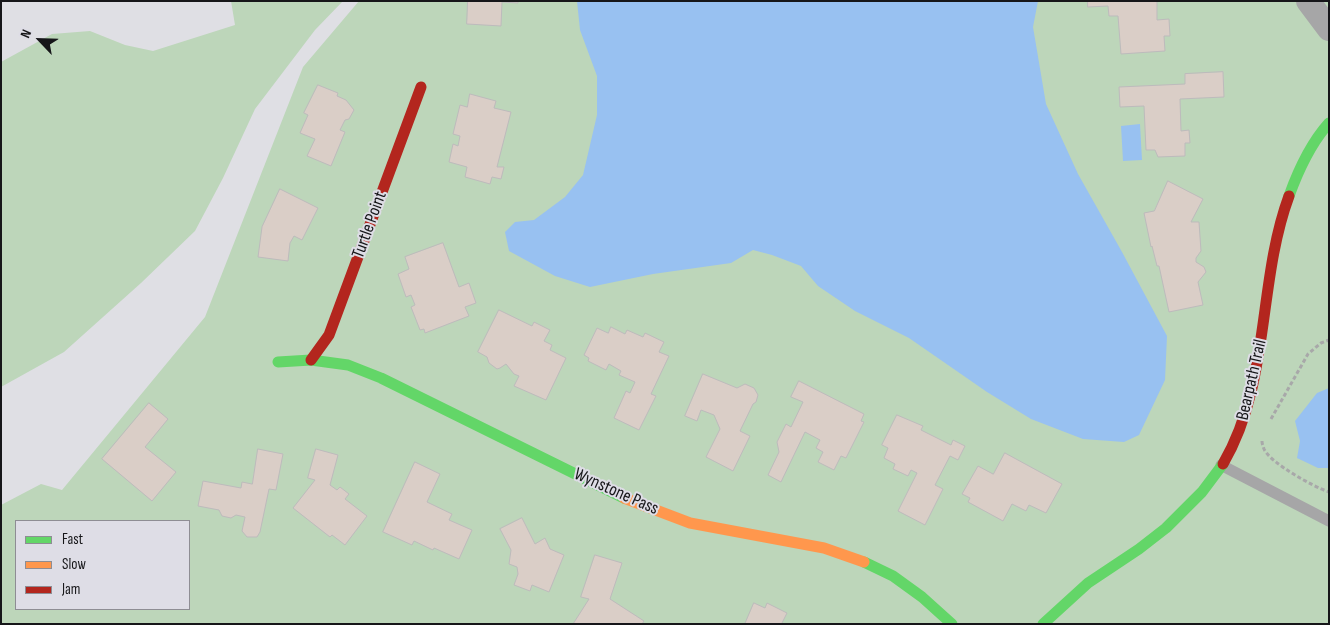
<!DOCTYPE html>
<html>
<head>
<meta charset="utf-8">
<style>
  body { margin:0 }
  #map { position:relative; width:1330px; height:625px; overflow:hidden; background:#dfdfe4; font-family:"Sofia Sans Condensed",sans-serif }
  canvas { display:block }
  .frame { position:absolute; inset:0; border:2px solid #161619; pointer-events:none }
  .legend { position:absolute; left:15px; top:520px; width:175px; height:90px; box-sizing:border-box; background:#dedde6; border:1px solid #8e8d94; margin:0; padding:6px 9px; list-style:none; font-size:15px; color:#161619 }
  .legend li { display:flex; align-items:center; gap:10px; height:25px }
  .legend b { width:25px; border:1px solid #8e8d94 }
  .north { position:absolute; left:15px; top:15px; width:50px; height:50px; -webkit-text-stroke:4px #dedde6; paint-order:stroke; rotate:294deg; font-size:14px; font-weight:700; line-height:20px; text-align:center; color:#161619 }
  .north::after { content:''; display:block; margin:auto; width:18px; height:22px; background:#161619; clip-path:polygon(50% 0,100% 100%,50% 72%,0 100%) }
</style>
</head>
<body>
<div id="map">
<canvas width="1330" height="625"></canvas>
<div class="frame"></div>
<ul class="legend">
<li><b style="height:6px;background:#63d668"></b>Fast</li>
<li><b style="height:6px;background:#ff974d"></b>Slow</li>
<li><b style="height:6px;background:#b3261e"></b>Jam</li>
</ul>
<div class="north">N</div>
</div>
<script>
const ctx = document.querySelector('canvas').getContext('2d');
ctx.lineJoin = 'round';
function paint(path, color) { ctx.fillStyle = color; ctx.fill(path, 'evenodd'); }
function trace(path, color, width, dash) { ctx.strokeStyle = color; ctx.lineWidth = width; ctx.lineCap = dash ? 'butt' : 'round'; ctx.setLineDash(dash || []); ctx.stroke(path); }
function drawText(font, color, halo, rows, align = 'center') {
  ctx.font = font + ' "Sofia Sans Condensed",sans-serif'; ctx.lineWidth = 4; ctx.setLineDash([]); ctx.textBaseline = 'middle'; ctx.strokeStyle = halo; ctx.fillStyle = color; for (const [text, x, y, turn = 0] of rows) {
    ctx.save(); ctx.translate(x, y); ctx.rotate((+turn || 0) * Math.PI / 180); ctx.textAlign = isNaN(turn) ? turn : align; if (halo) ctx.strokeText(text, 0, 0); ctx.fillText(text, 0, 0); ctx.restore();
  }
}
paint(new Path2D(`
  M231,1H343L315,30L255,109L223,178L195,231L141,283L64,352L1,387V62L52,34L90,31L125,45L153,51L235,25Z
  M359,1H1329V624H1V505L41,484L62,490L205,317L303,67ZM16,521H189V609H16Z`), '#bdd6ba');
paint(new Path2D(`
  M577,1H1038L1033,27L1046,104L1078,174L1122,252L1167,336L1165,380L1139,435L1124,442L1083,439L1031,419L987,392L909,338L855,311L818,286L801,266L772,255L753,250L731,263L653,274L590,287L555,276L509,251L505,232L515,222L534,220L565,197L583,175L597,115V76L580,30Z
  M1140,124L1142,160L1123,161L1121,126Z
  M1329,388V468H1318L1297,458L1300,441L1295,421L1317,393Z`), '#98c1f1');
const building = new Path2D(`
  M468,1H518V3L502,2L501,26L467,24Z
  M1088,1H1157V20L1169,19L1170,36H1164L1165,51L1121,54L1118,16H1109L1108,6L1088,7Z
  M1223,72L1224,97L1180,99L1181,131L1189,130L1190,143H1185V156L1158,157L1155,150H1146L1144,106L1120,107L1119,87L1185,84V74Z
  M318,85L338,93L337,96L346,100L354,110L349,119L345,120L340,130L345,132L331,166L307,156L315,139L300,133L308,115L304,113Z
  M470,94L496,101L494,108L511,112L497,167H504L501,179L492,177L490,184L465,177L467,167L449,162L453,144L458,146L460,136L453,134L460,105L467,107Z
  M1168,181L1203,199L1191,222H1199L1201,251L1196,258V262L1204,267L1206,272L1198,282L1203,305L1169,312L1159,266H1157L1152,246L1151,247L1144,213L1154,211Z
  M280,189L318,208L302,240L294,236L290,243L288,261L258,257L262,227Z
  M443,243L459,287L469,283L476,303L465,307L469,316L425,333L424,329L420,330L411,307L415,305L411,295L406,297L398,274L409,269L405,257Z
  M499,310L532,326L534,322L550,330L544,341L552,345L550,350L566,358L546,400L514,386L519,376L514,374L506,364L500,368L497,369L489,363L487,357L478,352Z
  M611,327L625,334L627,330L643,337L645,333L664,342L659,352L669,356L651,394L656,396L639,430L614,418L626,391L630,393L635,382L619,375L621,371L609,364L606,370L588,361L589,358L584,355L597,328L608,333Z
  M703,374L737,388L745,384L754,388L758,395L756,402L753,404L740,431L750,436L733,471L706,457L720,429L714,415L701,410L697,421L685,416Z
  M799,381L864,414L861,421L864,422L846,458L841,456L834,470L818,462L823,452L816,448L820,440L805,432L781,482L768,475L779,452L777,442L786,424L791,427L803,402L791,397Z
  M149,403L168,419L145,447L176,472L152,501L102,459Z
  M897,415L923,426L921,430L951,445L953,440L965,446L958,460L950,456L935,485L943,489L925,525L898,511L917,473L911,470L908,476L893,469L895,464L884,458L888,448L882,445Z
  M258,449L283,454L276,490L269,489L260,532L257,537H247L242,531L245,517L236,515L231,518L222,516L219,510L198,506L203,481L241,488L242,482L252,484Z
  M316,449L338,455L330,485L337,490L340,487L349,494L345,499L367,516L345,545L332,535L330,537L293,508L315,480L308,478Z
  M1005,453L1062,484L1046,513L1029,505L1026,511L1012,504L1003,521L968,502L970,498L962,494L978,466L993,474Z
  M415,462L440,474L427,502L452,514L449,520L472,530L459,559L434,548L433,550L414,541L412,545L383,532Z
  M522,518L535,544L545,538L550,549L564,555L549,592L532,585L530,591L514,585L518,574L517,567L509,564L511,550L500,529Z
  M595,555L622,563L610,599L644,621L642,624H573L589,599L581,597Z
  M754,603L765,608L767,603L787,613L782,623L783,624H745Z`);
paint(building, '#dacec7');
trace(building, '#bdbbbc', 1);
trace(new Path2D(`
  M1271,419L1308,354L1321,343L1329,340
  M1262,441C1262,444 1263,446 1264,449C1270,463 1314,487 1329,492`), '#a8a8a9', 3, [4, 2.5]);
trace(new Path2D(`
  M1221,465L1329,521`), '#a6a6a7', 11);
trace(new Path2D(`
  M1308,1L1329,29`), '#a6a6a7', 24);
trace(new Path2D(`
  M1289,196C1298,171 1311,143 1329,123
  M278,362L311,360L348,365L381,378L624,498
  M864,562L893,576L922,597L952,624
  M1043,624L1088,583L1139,549L1166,528L1202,492L1223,464`), '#63d668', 11);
trace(new Path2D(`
  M624,498L690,523L824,548L864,562`), '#ff974d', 11);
trace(new Path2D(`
  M311,360L329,335L421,87
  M1223,464C1271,382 1257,283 1289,196`), '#b3261e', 11);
drawText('18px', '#161619', '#dedde6', [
  ["Turtle Point",370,225,-70],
  ["Bearpath Trail",1252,380,-77],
  ["Wynstone Pass",616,492,24]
]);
</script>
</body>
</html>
